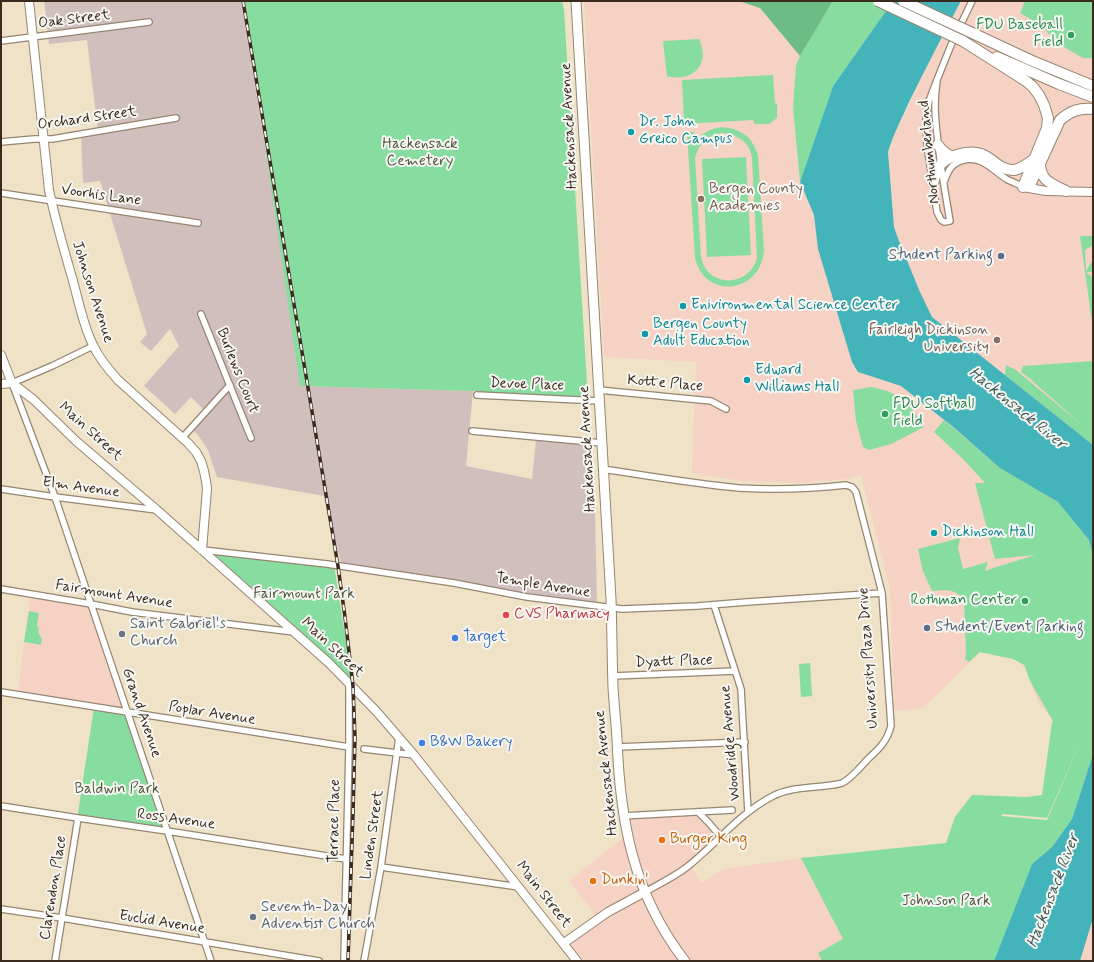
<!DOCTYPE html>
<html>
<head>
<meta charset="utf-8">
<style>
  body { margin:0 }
  #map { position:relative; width:1094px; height:962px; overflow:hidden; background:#efe2c6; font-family:Mynerve,sans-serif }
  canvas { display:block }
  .frame { position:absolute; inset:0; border:2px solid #3b2a1e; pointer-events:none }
</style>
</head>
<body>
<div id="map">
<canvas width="1094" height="962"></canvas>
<div class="frame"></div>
</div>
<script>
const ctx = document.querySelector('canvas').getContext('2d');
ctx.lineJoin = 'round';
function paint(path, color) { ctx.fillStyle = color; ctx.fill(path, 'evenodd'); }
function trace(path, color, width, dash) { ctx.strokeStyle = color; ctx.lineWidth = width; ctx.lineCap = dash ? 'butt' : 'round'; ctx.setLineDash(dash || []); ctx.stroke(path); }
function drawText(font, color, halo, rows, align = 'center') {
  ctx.font = font + ' Mynerve,sans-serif'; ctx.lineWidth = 4; ctx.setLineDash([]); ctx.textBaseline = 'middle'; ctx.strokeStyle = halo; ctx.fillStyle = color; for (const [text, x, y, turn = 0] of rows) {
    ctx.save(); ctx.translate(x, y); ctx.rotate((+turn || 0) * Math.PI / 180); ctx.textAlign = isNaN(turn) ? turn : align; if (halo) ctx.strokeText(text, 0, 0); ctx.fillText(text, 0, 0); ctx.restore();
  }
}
paint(new Path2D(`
  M584,1H739L760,8L800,56L796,65L793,108L796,142L800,182L814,215L818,249L932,317L920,292L899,241L894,227L888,152L891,141L934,52L961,1H1093V719L1054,722L1037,700L1025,665L1013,659L980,652L923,708L895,711L892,649L890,589L861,475L849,479L796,483L741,481L692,473L696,362L604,357Z
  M31,594L91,604L128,713L18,695L24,642Z
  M698,812L721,837L690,865L701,883L723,869L801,858L844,940L819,953L822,961H577L564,943L598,918L569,881L627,835L623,816Z
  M1093,918V961H1080Z`), '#f6d2c4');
paint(new Path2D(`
  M44,1H241L298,345L300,386L473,391L466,466L532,479L536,439L590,444L595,511L597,603L342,567L324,496L217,477L208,450L198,435L193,430L208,414L191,397L175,414L144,386L179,346L170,329L151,351L140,342L147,334L100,181L83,183L81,133L98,131L87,40L49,44Z`), '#d1bfbe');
paint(new Path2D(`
  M244,1H562L564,10L588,400L473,391L300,386Z
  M833,1H893L833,86L800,182L793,108L796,65L800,56Z
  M1025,1H1093V58H1083L1057,43L1042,26L1020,13Z
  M699,39C711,64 693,83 667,76L663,41Z
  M773,75L775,103L777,104V118L769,124H755L753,120L684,124L682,80Z
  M722,127C741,129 752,136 758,155L764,251C760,294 705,300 695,258L687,132H694L695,144C701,133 709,129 722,127ZM722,133C737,134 750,142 752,158L757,258C749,288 707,288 701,257L695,158C699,143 707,136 722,133Z
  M746,157L751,255L707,257L702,159Z
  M1080,236H1093V245L1085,250L1086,271L1092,261H1093V272H1086L1093,278V329Z
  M1093,361V445L1005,375L1006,365L1016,370L1082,425L1028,377L1021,372L1023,366H1024Z
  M871,387C902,393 908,402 924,427L891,444L869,450L863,447L856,421L853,390Z
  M944,420L1000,468L1058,502L1089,540L1093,555V754L1072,819L1052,847L1032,864L994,961H822L818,953L843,939L801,858L946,843L955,817L972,795L1026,797L1042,795L1052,722L1053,721L1031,683L1024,665L1013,659L980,652L969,662L965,659L966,652L964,602C957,588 946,590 932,591L923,571L918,549L960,538L958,548L963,569L988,562L985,571L990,569L1035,555L995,559L975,483H985L962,458L934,432ZM1083,736L1047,820L1001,816L1003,814L1047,818Z
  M202,550L334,565L353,686Z
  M29,611L39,613L37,625L39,629L38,632L42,639L41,645L24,642Z
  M810,663L812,696L801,697L799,664Z
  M94,707L128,713L167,831L77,820Z`), '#87dda0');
paint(new Path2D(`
  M739,1H833L800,56L760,8Z`), '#6dbc86');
paint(new Path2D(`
  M893,1H961C943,34 926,68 909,102C902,118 893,135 888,152L894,227L899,241L920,292L932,317L1093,445V555L1089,540L1058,502L1000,468L952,426L901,386L858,372L852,362L818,249L814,215L800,182L833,86Z
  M1093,754V918L1080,961H994L1032,864L1052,847L1072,819Z`), '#44b4bb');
const street = new Path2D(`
  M1,41L149,22
  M937,80C933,107 936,125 939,151C942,175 946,198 950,221L944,222L941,220L937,212L927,145L926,118L929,101L937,80L951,45L972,1
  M1,142L34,139H52L176,118
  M944,182C948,171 951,163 964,160C983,156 993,171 1008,180C1013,182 1018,184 1023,187
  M1,193L198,223
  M201,314L251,438
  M93,346L52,366L12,383L55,497L211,961
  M599,390L711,401L726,409
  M477,395L600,401
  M472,431L602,443
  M183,437L230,385
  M603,469C649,476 694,484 739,488C775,490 810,489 846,485L852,487L856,492L882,593L891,726C887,741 880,748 869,758C862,765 851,779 842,783C837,785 830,785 824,786C806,788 787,788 771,797C739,814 715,845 687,867C674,877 659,884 645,892
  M1,489L55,497L157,510
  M203,550L327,564L454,583L527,597L622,609L697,606L747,602L882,593
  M1,589L91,604L132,612L294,632
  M714,605L741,689L748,812
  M613,676L735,671
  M1,692L349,747
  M617,747L745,742
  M364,749L414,755
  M1,806L78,818L167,831L346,859
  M698,812L708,822L721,837
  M623,816L732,810
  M381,867L519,887
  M1,909L62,918L319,961
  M55,961L78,818
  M344,961L349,747V683
  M364,961L381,867L399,737`);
const secondary = new Path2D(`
  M29,1L49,190C55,219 63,246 71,274C78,297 82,323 93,345C99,358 108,369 118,380L188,443L196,452L201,461L204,471L206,481L207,489L202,550
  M1023,187L1046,191L1093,192
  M1,355L12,383L34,400L76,441L157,510L329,663L377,712L414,755L577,961
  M1,384L12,383
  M564,943L608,912L645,892`);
const primary = new Path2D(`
  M576,1L611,599C612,629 612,658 613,687C614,705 616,722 617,739C620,821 633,894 685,961`);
const highway = new Path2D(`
  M968,31L1030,60L1093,86
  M963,41L1026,81L1033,87L1039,95L1044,105L1048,118L1047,128L1023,187
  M997,57L1059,84L1093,97
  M938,145C942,151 946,154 952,157
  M1040,163C1040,181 1052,184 1066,191
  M933,183C935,177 936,169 941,164C950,155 969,150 981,154C993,158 1000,171 1014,170C1021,169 1027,164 1033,160
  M1031,183L1060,120C1071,111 1078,108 1093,109`);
trace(street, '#958672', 8);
trace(secondary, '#958672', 10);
trace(primary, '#958672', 11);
trace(highway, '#958672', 12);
trace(street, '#fff', 5.5);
trace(secondary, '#fff', 8);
trace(primary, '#fff', 9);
trace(highway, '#fff', 10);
const rail = new Path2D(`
  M243,1L338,566L345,617L353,686L355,738L353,813L348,961`);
trace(rail, '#3b2a1e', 3.5);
trace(rail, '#f6f6f2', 2, [6]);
const highwayBridge = new Path2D(`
  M878,1L963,41
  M903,1L968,31`);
trace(highwayBridge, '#958672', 12, []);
trace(highwayBridge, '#fff', 10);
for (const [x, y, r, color] of [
  [1071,35,4,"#2e9e5b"],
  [631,132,4,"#0f9aa8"],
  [701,199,4,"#8d6e63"],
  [1001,256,4,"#5c6f8a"],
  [683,306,4,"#0f9aa8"],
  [645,334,4,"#0f9aa8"],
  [997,340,4,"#8d6e63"],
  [747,380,4,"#0f9aa8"],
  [885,414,4,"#2e9e5b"],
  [934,533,4,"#0f9aa8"],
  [1025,601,4,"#2e9e5b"],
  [506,615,4,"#e0444e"],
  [927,628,4,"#5c6f8a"],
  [122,634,4,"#6b7280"],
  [455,638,4,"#3f7fe0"],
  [422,743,4,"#3f7fe0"],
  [662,840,4,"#e8710a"],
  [593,881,4,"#e8710a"],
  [253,917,4,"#6b7280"]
]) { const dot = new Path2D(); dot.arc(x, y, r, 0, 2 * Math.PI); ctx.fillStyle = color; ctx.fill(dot); trace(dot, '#f6f6f2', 1.5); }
drawText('15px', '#3b2a1e', '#f6f6f2', [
  ["Oak Street",74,20,-7],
  ["Orchard Street",87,119,-8],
  ["Hackensack Avenue",570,126,-93],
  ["Northumberland",930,152,-96],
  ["Voorhis Lane",101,196,8],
  ["Johnson Avenue",92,292,72],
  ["Burlews Court",237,371,68],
  ["Kotte Place",665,384,5],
  ["Devoe Place",527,385,2],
  ["Main Street",90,432,42],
  ["Hackensack Avenue",588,449,-93],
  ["Elm Avenue",81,488,8],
  ["Temple Avenue",543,586,9],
  ["Fairmount Avenue",114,595,9],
  ["Main Street",332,648,43],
  ["University Plaza Drive",869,658,-94],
  ["Dyatt Place",674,662,-2],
  ["Grand Avenue",141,713,71],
  ["Poplar Avenue",212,714,9],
  ["Woodridge Avenue",731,743,-95],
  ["Hackensack Avenue",607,773,-96],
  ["Ross Avenue",176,820,8],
  ["Terrace Place",335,821,-89],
  ["Linden Street",373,835,-82],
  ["Clarendon Place",54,888,-81],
  ["Main Street",543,895,52],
  ["Euclid Avenue",162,923,9]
]);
drawText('15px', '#27864d', '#f6f6f2', [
  ["FDU Baseball",1063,26],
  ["Field",1063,43],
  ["FDU Softball",893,405,"left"],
  ["Field",893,422,"left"],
  ["Rothman Center",1017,601]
], 'right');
drawText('15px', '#0d838f', '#f6f6f2', [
  ["Dr. John",639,123],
  ["Greico Campus",639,140],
  ["Enivironmental Science Center",691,306],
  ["Bergen County",653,325],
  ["Adult Education",653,342],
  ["Edward",755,371],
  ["Williams Hall",755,388],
  ["Dickinson Hall",942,533]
], 'left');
drawText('15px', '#4e573e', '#f6f6f2', [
  ["Hackensack",420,145],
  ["Cemetery",420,162],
  ["Fairmount Park",304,595],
  ["Baldwin Park",117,790],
  ["Johnson Park",946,902]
]);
drawText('15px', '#785e54', '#f6f6f2', [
  ["Bergen County",709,190],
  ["Academies",709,207],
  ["Fairleigh Dickinson",989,331,"right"],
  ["University",989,348,"right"]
], 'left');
drawText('15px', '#4e5e75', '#f6f6f2', [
  ["Student Parking",993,256],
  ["Student/Event Parking",935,628,"left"]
], 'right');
drawText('15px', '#be3a42', '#f6f6f2', [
  ["CVS Pharmacy",514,615]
], 'left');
drawText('15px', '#5b616d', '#f6f6f2', [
  ["Saint Gabriel's",130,625],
  ["Church",130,642],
  ["Seventh-Day",261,908],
  ["Adventist Church",261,925]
], 'left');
drawText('15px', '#366cbe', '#f6f6f2', [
  ["Target",463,638],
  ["B&W Bakery",430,743]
], 'left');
drawText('15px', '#c56008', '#f6f6f2', [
  ["Burger King",670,840],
  ["Dunkin'",601,881]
], 'left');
drawText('italic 16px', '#3e5a55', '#f6f6f2', [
  ["Hackensack River",1017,409,39],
  ["Hackensack River",1054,891,-69]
]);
</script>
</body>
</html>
